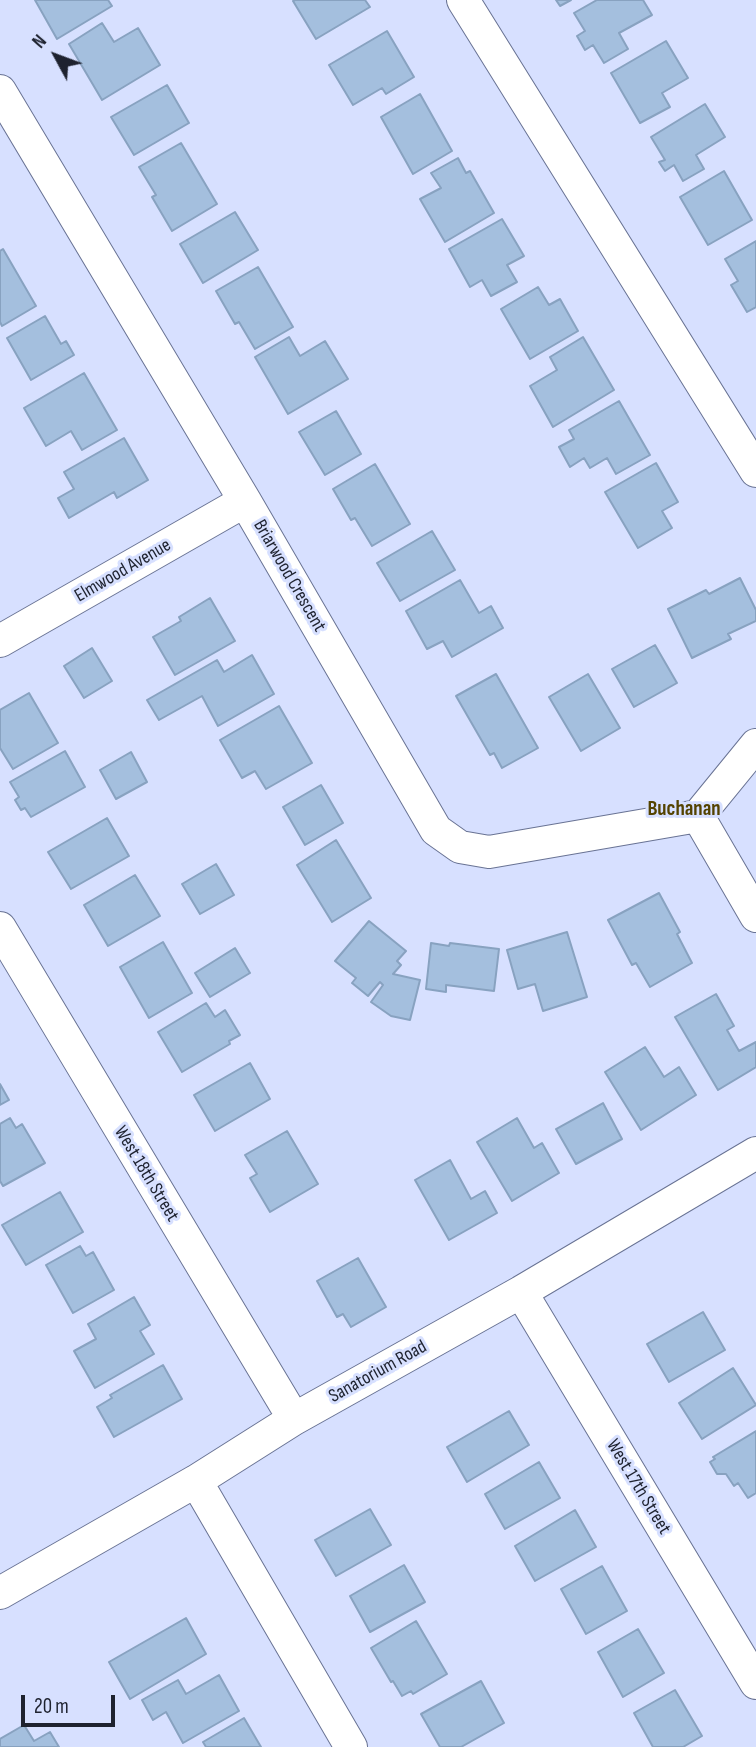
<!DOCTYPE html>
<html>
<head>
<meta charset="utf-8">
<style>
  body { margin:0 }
  #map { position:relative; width:756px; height:1747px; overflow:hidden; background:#d7e0ff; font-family:"Sofia Sans Condensed",sans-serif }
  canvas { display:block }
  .north { position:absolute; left:21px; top:21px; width:70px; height:70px; -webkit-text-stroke:5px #d7e0ff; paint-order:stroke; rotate:311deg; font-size:19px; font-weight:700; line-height:28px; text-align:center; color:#1e222f }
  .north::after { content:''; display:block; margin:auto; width:24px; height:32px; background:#1e222f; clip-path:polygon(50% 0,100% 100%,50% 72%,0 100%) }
  .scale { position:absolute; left:21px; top:1695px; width:94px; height:32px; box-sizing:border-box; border:4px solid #1e222f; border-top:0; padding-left:9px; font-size:21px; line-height:24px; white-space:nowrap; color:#1e222f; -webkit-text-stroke:5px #d7e0ff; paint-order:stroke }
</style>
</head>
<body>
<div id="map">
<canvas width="756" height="1747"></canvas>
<div class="north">N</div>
<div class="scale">20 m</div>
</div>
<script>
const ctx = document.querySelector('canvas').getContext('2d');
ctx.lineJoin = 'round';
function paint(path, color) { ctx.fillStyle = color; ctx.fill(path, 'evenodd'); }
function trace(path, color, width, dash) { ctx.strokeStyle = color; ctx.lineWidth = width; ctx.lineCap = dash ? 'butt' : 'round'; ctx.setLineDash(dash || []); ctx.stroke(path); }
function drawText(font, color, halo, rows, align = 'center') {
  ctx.font = font + ' "Sofia Sans Condensed",sans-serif'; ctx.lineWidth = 6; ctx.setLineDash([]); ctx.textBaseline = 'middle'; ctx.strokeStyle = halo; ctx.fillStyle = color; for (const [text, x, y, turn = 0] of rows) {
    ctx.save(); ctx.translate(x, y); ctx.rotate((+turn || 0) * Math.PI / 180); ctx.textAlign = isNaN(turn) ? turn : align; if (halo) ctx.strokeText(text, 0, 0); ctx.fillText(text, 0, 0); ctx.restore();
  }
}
const building = new Path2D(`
  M35,0H108L112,6L57,39Z
  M295,0H365L370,7L316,39L293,1Z
  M556,0H571L560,6Z
  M597,0H643L652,15L619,33L628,49L604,63L593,45L585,50L577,36L585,31L574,13Z
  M102,23L114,42L138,28L160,65L102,100L69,44Z
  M387,31L414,77L386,94L382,88L353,105L329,65Z
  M666,41L688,78L662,93L670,107L640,123L611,73Z
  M167,85L189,123L134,155L111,117Z
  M420,94L452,151L413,174L381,117Z
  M705,104L725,137L696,155L704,169L683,181L674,165L665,171L659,162L665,160L651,137Z
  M181,143L217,204L172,231L152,197L156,195L139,167Z
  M458,158L466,173L470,171L494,213L445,242L420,199L441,188L431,173Z
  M724,171L752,220L708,245L680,197Z
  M235,212L258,250L203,283L180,244Z
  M502,219L524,256L507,265L517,282L491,296L482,280L470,287L449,249Z
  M756,241V307L747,312L731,285L738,281L725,259Z
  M3,249L36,306L2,326L0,322V251Z
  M258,267L293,327L255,349L239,322L235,324L216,291Z
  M538,287L549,305L560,299L578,331L530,359L501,309Z
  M45,316L61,344L66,341L74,355L31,380L7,338Z
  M289,337L300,356L325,341L348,379L288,414L255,357Z
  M583,337L614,390L553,427L530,386L557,370L550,357Z
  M84,373L117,430L82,450L71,431L46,446L24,408Z
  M619,401L650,455L616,474L607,458L590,468L584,458L570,467L559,447L574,439L569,430Z
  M336,411L361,454L325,475L299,432Z
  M124,438L148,480L117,498L114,492L69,518L58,498L74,489L64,472Z
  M656,463L678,502L662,511L672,528L638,548L605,492Z
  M375,464L410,524L372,546L355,518L351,520L333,489Z
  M432,531L455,570L400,601L377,563Z
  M740,578L756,610V621L728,634L731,639L692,658L668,609L706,590L709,594Z
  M460,580L479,613L491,606L503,628L452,657L443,641L427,649L406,611Z
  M210,598L235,641L175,675L153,637L181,621L179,617Z
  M655,645L677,683L634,707L612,669Z
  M92,648L112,681L84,698L64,666Z
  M252,655L274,694L218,726L202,696L159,720L147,700L217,660L224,672Z
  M496,674L538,748L502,768L494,753L490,755L456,696Z
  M588,674L620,728L581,751L549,697Z
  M29,693L58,743L13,769L0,748V710Z
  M279,706L312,763L266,789L255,771L242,778L220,740Z
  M65,751L85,787L31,817L25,808L21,810L15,800L19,797L10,782Z
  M131,752L147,782L116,799L100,770Z
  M321,785L343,823L305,845L283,807Z
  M107,818L129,856L71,889L48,852Z
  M336,840L371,898L332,922L297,865Z
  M216,864L234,895L200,914L182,884Z
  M135,875L160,916L108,946L84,905Z
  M659,893L680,932L677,934L692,963L650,987L636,963L632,965L608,920Z
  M369,921L406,951L397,961L401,965L393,974L420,980L410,1020L391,1016L371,1002L383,985L380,982L368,996L352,983L356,978L335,961Z
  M567,932L587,997L543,1011L535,984L518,989L507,950Z
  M163,942L192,993L149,1018L120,967Z
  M431,943L449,946L450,943L499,949L494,991L446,985V992L426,989Z
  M235,948L250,973L210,997L195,973Z
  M716,994L734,1026L727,1030L739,1051L756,1042V1067L718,1090L675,1017Z
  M206,1003L215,1017L225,1010L240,1035L229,1041L230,1044L182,1072L158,1032Z
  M645,1047L664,1077L679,1067L696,1095L641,1130L605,1072Z
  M250,1063L270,1099L215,1131L194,1095Z
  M0,1084L9,1100L0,1105Z
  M603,1103L622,1139L576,1164L556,1129Z
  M10,1118L16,1128L22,1124L45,1163L3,1186L0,1181V1124Z
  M517,1118L534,1148L542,1143L559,1173L512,1201L477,1142Z
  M287,1131L318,1184L270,1212L250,1178L257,1174L245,1155Z
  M450,1160L471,1199L485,1191L497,1213L449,1240L415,1180Z
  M60,1192L83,1232L26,1265L2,1225Z
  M80,1246L86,1256L93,1252L114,1290L73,1313L46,1265Z
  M358,1258L386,1307L351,1327L343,1314L337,1317L317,1281Z
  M134,1297L150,1325L140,1331L154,1354L95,1388L74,1351L96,1339L88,1324Z
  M703,1312L725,1350L669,1382L647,1344Z
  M163,1365L182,1399L114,1437L97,1407L112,1398L110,1395Z
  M733,1368L756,1405L702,1439L679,1403Z
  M509,1411L529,1445L467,1482L447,1447Z
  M756,1431V1493L748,1498L738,1483L734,1486L726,1474H717L710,1462L715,1459L713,1457Z
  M539,1462L560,1498L505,1529L485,1494Z
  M370,1509L391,1545L336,1576L315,1540Z
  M575,1510L596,1547L535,1581L515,1546Z
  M404,1565L425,1602L370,1632L350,1596Z
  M602,1566L627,1611L586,1634L561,1589Z
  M186,1618L206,1654L130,1699L109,1662Z
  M416,1621L447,1674L413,1694L411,1691L402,1696L393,1681L391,1682L371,1648Z
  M638,1629L664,1673L623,1697L598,1652Z
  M219,1675L239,1711L183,1743L166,1712L153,1720L142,1700L178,1680L186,1694Z
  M481,1681L504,1723L461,1747H440L421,1714Z
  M675,1690L702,1736L683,1747H653L634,1713Z
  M244,1718L261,1747H206L203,1742Z
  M24,1725L34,1741L50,1732L59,1747H0V1739Z`);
paint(building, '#a4bfde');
trace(building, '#88a2c0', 2);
const minor = new Path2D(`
  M463,0L756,471
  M0,91L245,501L436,830L460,847L489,852L698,816L756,745
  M0,641L245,501
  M698,816L756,916
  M0,928L294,1419
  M521,1292L756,1683
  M196,1481L351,1747
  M0,1593L196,1481L294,1419L521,1292L756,1153`);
trace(minor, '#697394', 34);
trace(minor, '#fff', 32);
drawText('19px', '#1e222f', '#d7e0ff', [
  ["Elmwood Avenue",123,571,-30],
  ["Briarwood Crescent",289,576,60],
  ["West 18th Street",146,1174,59],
  ["Sanatorium Road",378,1372,-29],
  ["West 17th Street",638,1487,59]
]);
drawText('bold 21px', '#544300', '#d7e0ff', [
  ["Buchanan",684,810]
]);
</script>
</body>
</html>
